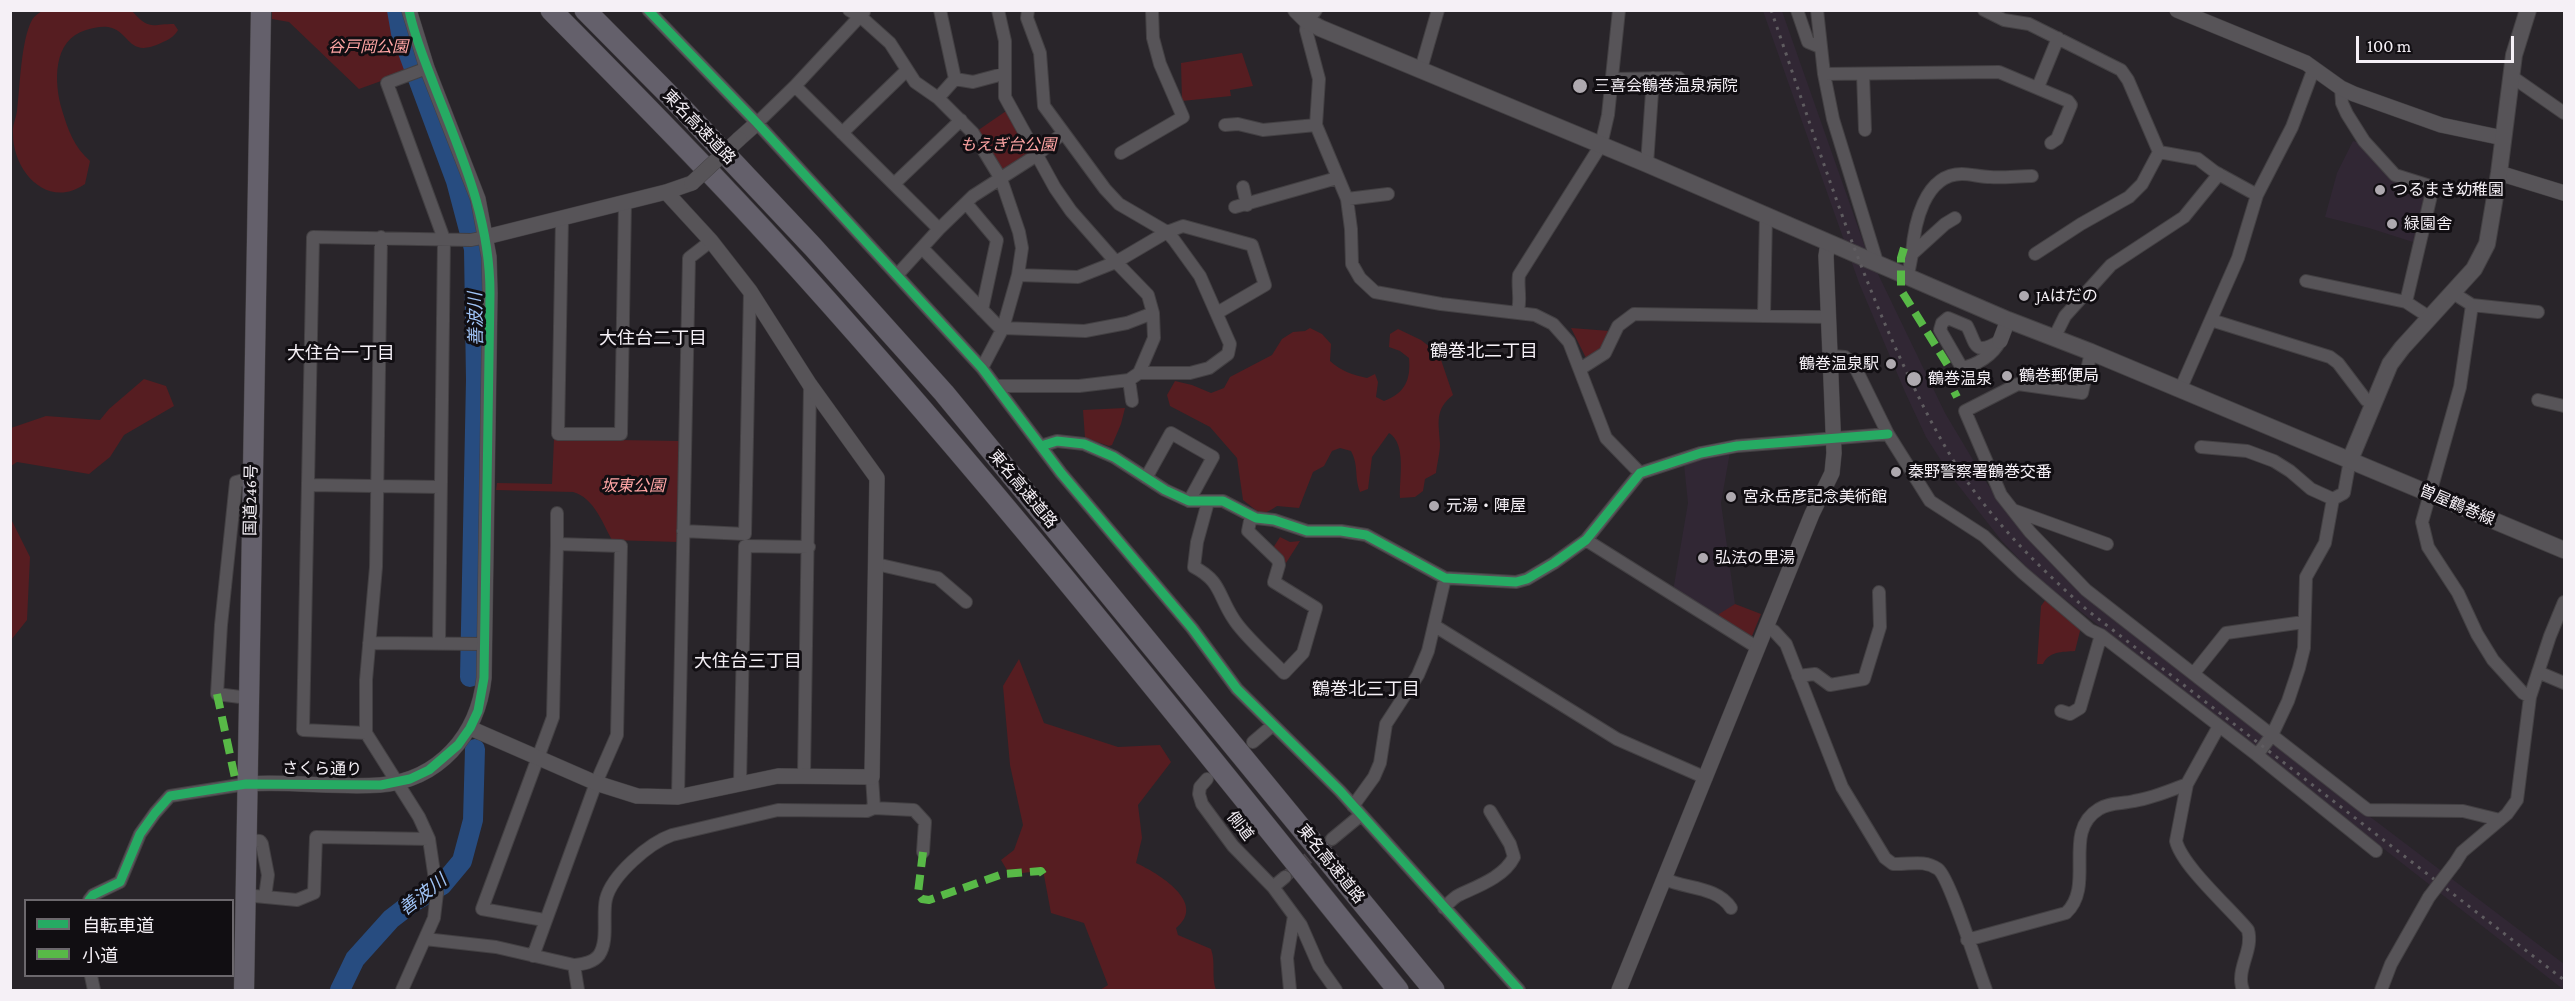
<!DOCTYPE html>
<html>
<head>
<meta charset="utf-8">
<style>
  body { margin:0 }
  #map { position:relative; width:2575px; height:1001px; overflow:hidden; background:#29252a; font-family:"Crimson Pro","Noto Sans JP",serif }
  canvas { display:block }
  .frame { position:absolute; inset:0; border:12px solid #f5f0f6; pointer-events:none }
  .legend { position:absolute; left:24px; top:899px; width:210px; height:78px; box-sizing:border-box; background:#110e12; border:2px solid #6c686d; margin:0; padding:8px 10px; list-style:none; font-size:18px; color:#f5f0f6 }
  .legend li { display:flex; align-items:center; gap:12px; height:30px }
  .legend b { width:30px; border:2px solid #6c686d }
  .scale { position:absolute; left:2356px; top:36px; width:158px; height:27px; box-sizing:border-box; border:3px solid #f5f0f6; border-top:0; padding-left:8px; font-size:18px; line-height:21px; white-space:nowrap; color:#f5f0f6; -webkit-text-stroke:4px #110e12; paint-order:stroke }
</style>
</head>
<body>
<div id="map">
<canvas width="2575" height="1001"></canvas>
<div class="frame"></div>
<ul class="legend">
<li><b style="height:8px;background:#26ab63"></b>自転車道</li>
<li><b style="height:8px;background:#58b947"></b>小道</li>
</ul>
<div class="scale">100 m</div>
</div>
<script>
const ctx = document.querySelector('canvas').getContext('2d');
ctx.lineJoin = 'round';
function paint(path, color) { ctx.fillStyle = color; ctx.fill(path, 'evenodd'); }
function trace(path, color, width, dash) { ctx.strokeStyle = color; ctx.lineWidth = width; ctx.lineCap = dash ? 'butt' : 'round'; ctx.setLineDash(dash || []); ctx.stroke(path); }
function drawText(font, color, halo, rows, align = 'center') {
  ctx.font = font + ' "Crimson Pro","Noto Sans JP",serif'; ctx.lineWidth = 6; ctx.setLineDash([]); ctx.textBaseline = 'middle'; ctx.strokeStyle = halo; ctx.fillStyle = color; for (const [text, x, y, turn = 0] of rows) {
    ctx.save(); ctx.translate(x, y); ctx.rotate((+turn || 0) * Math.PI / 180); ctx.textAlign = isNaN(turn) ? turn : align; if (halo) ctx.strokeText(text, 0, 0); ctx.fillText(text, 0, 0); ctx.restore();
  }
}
paint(new Path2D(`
  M1763,11H1782L1865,247L1945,413L1988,485L2025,533L2269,740L2564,964V990L2034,575L2001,540L1951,476L1926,437L1905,392L1859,283Z
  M2353,141L2361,143L2394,178L2427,188L2419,244L2369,228L2325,217L2337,173Z
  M1730,452L1721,503L1735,604L1717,619L1673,591L1688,503L1684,465Z`), '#312734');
paint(new Path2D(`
  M42,11H132C150,31 151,24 174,24L178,30C174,37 168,40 161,43C127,59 131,31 108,27C101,26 93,28 86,30C52,40 54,83 62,110C68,130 74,147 90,161L85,184C48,210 13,172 13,134C12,126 16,118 17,111C20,87 21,40 32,20C34,16 39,13 42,11Z
  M272,11H401L417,68L359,89L289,22L272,19Z
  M1242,53L1253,86L1230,90L1231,96L1182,101L1181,63Z
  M1009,109L1030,147V155L1007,171L1002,170L977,131Z
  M1310,328L1322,334L1331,344L1330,361C1341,371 1353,375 1367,378L1375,374L1378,382L1376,397L1384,401C1405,393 1411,380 1409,358L1400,351L1389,347L1390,334L1398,329L1421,340L1439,354L1453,395C1434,410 1439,423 1440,444C1440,453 1437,464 1436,473L1425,479L1423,491L1415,497L1400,498C1399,479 1407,444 1389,433L1372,457L1368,489L1360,492C1354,476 1359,466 1351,451L1340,448L1332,451L1324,466L1313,472L1299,508L1277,506C1260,518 1259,512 1243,500L1237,458L1210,427L1170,406L1167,395L1175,381L1192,385L1211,393L1224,388L1230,377L1272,355L1282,339L1293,332L1305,331Z
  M1571,328L1610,331C1605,344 1600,354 1586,358Z
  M144,379L166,386L174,406L124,435L110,457L89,474L17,462L11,466V428L46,416L100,420L109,409Z
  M1125,408L1121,424L1112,445L1109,446L1085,438L1083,410Z
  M554,439L680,441L678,542L612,540C602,522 594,498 573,492L496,490L497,483L552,484Z
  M11,519L30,557L27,620L11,640Z
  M1280,537L1290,542L1300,541L1286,563L1273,548Z
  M2046,599L2081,627L2075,651C2062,652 2049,651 2043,664H2037L2041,606Z
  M1735,604L1761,614L1752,636L1747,638L1717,619L1719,614Z
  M1019,659L1044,723L1118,747L1160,745L1171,762L1138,805L1142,838L1136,863C1158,873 1208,903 1176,928L1178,935L1211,949C1216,963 1211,976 1216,990H1100L1108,985L1084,923L1051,913L1043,870L1010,875L1001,860L1014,850L1023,825L1010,765L1003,686Z`), '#561d21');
trace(new Path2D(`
  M397,10L401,33L456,181L474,249L476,380L470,677
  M340,990L355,959L391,919L413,902L442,885L462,861L473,820L475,749`), '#274c80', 20);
trace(new Path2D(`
  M1285,877L1332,839`), '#484349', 12, [12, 6]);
const minor = new Path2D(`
  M648,10L757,123L982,368L1061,473L1192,628L1237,689L1340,791L1519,990
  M849,10L861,17L890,43L915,82L938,98L973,133L1001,179L1019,232L1022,248L1018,275L1003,328L982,368
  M940,10L955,79
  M1028,10L1027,18L1040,53L1044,106L1105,189L1119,204L1167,232L1174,240L1200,276L1230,344L1228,354L1209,368L1190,373H1139
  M1316,10L1307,21L1306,30L1319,79L1316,125L1347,199L1351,229L1352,264L1360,278L1375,292L1441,304L1535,315L1553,324L1569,342L1606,438L1640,473
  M1797,10L1808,42L1820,47
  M1817,10L1824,74L1833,119L1877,262
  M1984,10L2004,20L2029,24L2121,70L2128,80L2159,152
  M427,68L387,83L444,239L439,643
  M1421,69L1438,10
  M1824,74L1999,72L2068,101L2071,105L2057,139L2051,143
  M1863,74L1865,130
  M2511,76L2564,113
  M1612,79L1679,78
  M795,86L939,229
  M2038,87L2058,38
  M2341,88L2342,103L2347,114L2364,141L2395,175L2433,187L2406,302
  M938,98L955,79L973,82L1003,74
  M757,123L795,86L864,12
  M1225,125L1238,124L1263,130L1316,125
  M842,133L906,71
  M2159,152L2198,159L2215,172L2257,195
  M1121,153L1183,117L1160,64L1153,38L1152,10
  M1647,164L1653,78
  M894,184L961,120
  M1243,187L1247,205
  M1347,199L1388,194
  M966,203L997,240L982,310
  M1235,207L1337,178
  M562,219L558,434H621L625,203
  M381,237L376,567L366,680V733L419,817L429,839L437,893L434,918L402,990
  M923,249L998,326L1003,328L1085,331L1127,323L1153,313
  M1912,254C1914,225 1924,174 1962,174C1971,174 1981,177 1990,177C2004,178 2018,176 2032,176
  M2035,254L2081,224L2129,197L2142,184L2159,152
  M898,274L939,229L973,196L1037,155L1063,133
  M1018,275L1078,277L1116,262L1167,232L1183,226L1252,245L1265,285L1217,313
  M1908,275L1912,254L1945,224L1955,218
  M2306,281L2406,302L2429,317
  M2453,293L2472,305L2538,312
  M2472,305L2460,387L2422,522L2428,547L2458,593L2477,634L2493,660L2523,693L2530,697
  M1517,313C1522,302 1517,287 1519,275L1601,145L1608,115L1619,10
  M1764,315L1766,215
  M1948,318L1967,326C1977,345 1973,356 2000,341C1993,355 1977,365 1962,368L1940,330L1942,323Z
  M2211,320L2330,357L2338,363L2366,400L2372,403
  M2054,338L2065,316L2111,265L2184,217L2219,174
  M2091,352L2082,393L2018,384L1965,411L2001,495L2030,532L2086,590L2360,804L2368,810L2463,811L2500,820
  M1831,356L1845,357L1855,367L1888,434L1930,501L1984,536L2023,573L2090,630L2101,635L2257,755L2376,851
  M1580,369L1605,353L1618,326L1634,314L1829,317
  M1129,380L1132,401
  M997,386H1079L1129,380L1139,373L1154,338L1153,313L1148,295L1116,262L1071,211L1055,188L1005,97V41L998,10
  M2180,390L2238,258L2257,195L2292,127L2314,68
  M2538,400L2564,406
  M1041,446L1057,441L1084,444L1114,457L1165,490L1189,501H1223L1256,518L1274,520L1307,531H1341L1366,535L1445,578L1516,582L1527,579L1554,563L1586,540L1640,473L1701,453L1737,446L1888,434
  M2201,447L2247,451L2274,461L2290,471L2311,489L2333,499L2344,493L2350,460
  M1146,478L1171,433L1213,457L1189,501
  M308,485L440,487
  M1208,502L1197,542L1194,567C1221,581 1218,595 1233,618C1243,635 1270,658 1284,673L1303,653L1316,608L1274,582L1279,565L1278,560L1248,531L1251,516
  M2013,510L2107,544
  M683,531L745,534L750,291
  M1586,540L1758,648
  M557,544V513
  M876,564L938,578L966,602
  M1435,626L1617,739L1706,778
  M1766,627L1774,631L1786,644L1842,787L1885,858L1893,864C1910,865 1923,859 1938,869C1950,878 1978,970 1986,990
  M369,643L484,644
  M2538,672L2564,683
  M2194,673L2226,633L2304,622
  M1798,676L1815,674L1830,685L1864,679L1880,627L1879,592
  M248,698L217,694L221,625L236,482L251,478
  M2061,711L2070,714L2080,708L2101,635
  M2219,726L2187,784L2176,841C2182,866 2230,908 2248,930C2254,950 2235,970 2243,990
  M366,733L303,730L313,237L471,240L486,237
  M1253,742L1273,725
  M2257,755L2272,735L2288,701L2299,668L2304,648L2306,577L2325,543L2333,499
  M804,776L810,385
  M872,777L874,808
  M1207,779L1200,787L1199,794L1202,804L1233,846L1273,887L1301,925L1319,966L1336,990
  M740,783L745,546L809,547
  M678,797L689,258L711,241
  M1353,806L1374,777L1380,763L1386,724L1418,675L1428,651L1445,578
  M1332,839L1361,815
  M245,840L260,841L262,844L268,875L265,897
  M2455,863L2462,852L2507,814L2517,800L2530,697L2550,636L2564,602
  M1665,879C1685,889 1717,886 1731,908
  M1273,887L1285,877
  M244,895L297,900L314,893L316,837L429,839
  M89,900L93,895L120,882L140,834L155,813L170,796L246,784
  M1444,908C1448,904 1453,898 1459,895C1478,886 1504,877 1514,857L1510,844L1490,811
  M425,939L496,947L574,965C582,964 593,963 599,955C609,940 602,915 606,899C612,875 649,843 672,835L778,810L867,811L874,808L914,810L925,822L923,852
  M1967,940L2066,913C2096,885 2061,832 2099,809C2110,802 2122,804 2134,801C2153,798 2169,791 2187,784
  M533,956L596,783L617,735L621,546L557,544L553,717L482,909L544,920
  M574,965L578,990
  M91,976L94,990
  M1290,990L1287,958L1294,916
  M2381,990L2391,964L2429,897`);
const tertiary = new Path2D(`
  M2177,10L2306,63L2341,88L2354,94L2441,125L2503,138
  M739,139L757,123
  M2499,173L2564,193
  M486,237L666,192L692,183
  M2000,341L2008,320
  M470,728L596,783L637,796L678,797L778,776L872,777L877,478L810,385L750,291L711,241L666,192
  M246,784C291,781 336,788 380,785C439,780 478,735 484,678L490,293L489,257L478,199L427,68L409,10
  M1619,990L1812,514L1832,473L1834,453L1826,256L1828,243`);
const secondary = new Path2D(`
  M1296,10L1307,21L1320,28L1647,164L2008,320L2091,352L2564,550
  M2350,460L2390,364L2402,348L2474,269L2487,244L2499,173L2514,55L2528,10`);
const trunk = new Path2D(`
  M244,990L261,10`);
const motorway = new Path2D(`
  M551,10C635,95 719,180 799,269C1008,501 1202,747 1398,990
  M585,10L681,107L813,247L944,393L1434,990`);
trace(minor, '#434043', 14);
trace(tertiary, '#434043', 16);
trace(secondary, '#434043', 18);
trace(trunk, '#434043', 21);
trace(motorway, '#434043', 22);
trace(minor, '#575458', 12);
trace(tertiary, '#575458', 15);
trace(secondary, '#575458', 16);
trace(trunk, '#64606b', 20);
trace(motorway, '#64606b', 21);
trace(new Path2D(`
  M1771,10C1812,128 1849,247 1901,360C1923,407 1946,454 1977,495C2009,538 2047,574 2087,610L2564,980`), '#5f5c60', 3, [3, 6]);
const minorBridge = new Path2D(`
  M2429,897L2455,863`);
const tertiaryBridge = new Path2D(`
  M692,183L739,139`);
trace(minorBridge, '#434043', 14, []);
trace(tertiaryBridge, '#434043', 16, []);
trace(minorBridge, '#575458', 12);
trace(tertiaryBridge, '#575458', 15);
trace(new Path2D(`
  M1904,248L1901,258V290L1949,367L1945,374L1957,397
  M217,694L235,778
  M923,852L918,893L922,899L929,900L1003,874L1041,871L1047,880`), '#58b947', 8, [15, 8]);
trace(new Path2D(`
  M648,10L757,123L982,368L1061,473L1192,628L1237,689L1340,791L1519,990
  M1041,446L1057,441L1084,444L1114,457L1165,490L1189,501H1223L1256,518L1274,520L1307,531H1341L1366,535L1445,578L1516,582L1527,579L1554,563L1586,540L1640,473L1701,453L1737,446L1888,434
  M89,900L93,895L120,882L140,834L155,813L170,796L246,784L381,785L410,779L429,770L458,745L470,728L478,711L484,678L490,293C490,217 461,155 434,85C425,61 414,36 409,10`), '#26ab63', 9);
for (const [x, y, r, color] of [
  [1580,86,8,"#aea9af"],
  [2380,190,6,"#aea9af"],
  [2392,224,6,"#aea9af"],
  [2024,296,6,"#aea9af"],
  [1891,364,6,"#aea9af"],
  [2007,376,6,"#aea9af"],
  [1914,379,8,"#aea9af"],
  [1896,472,6,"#aea9af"],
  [1731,497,6,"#aea9af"],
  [1434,506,6,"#aea9af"],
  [1703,558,6,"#aea9af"]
]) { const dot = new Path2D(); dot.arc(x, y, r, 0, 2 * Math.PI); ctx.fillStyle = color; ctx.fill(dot); trace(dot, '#110e12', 2); }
drawText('italic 16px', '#ffa5a4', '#110e12', [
  ["谷戸岡公園",368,47],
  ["もえぎ台公園",1008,145],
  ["坂東公園",633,486]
]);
drawText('16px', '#f5f0f6', '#110e12', [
  ["三喜会鶴巻温泉病院",1594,86],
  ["つるまき幼稚園",2392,190],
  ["緑園舎",2404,224],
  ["JAはだの",2036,296],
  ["鶴巻温泉駅",1879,364,"right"],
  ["鶴巻郵便局",2019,376],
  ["鶴巻温泉",1928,379],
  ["秦野警察署鶴巻交番",1908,472],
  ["宮永岳彦記念美術館",1743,497],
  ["元湯・陣屋",1446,506],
  ["弘法の里湯",1715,558]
], 'left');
drawText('16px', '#f5f0f6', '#110e12', [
  ["東名高速道路",699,127,46],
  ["東名高速道路",1023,489,50],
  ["国道246号",251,500,-89],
  ["曽屋鶴巻線",2457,505,23],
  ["さくら通り",322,769,1],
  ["側道",1240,826,52],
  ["東名高速道路",1331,864,51]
]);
drawText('italic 18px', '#a0c4f6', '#110e12', [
  ["善波川",476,319,-91],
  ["善波川",423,895,-38]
]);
drawText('18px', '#f5f0f6', '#110e12', [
  ["大住台二丁目",653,338],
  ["鶴巻北二丁目",1484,351],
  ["大住台一丁目",341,353],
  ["大住台三丁目",748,661],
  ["鶴巻北三丁目",1366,689]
]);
</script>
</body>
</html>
